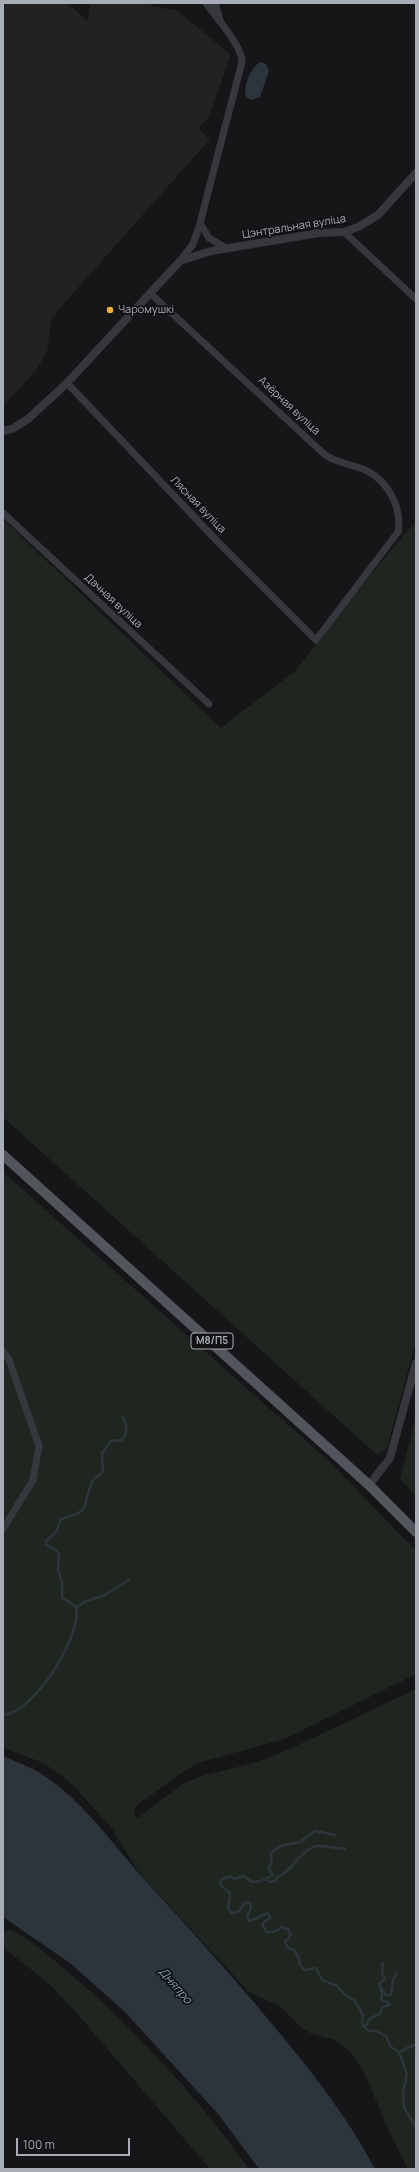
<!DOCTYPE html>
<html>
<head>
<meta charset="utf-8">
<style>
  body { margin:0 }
  #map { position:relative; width:419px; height:2172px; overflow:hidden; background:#161618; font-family:Manrope,sans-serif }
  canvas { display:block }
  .frame { position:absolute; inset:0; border:4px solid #a8adb8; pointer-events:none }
  .scale { position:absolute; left:16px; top:2138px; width:114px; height:18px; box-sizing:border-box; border:2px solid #a8adb8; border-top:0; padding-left:5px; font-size:12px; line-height:14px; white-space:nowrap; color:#a8adb8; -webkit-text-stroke:3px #111113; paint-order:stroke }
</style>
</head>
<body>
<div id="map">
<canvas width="419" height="2172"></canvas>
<div class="frame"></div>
<div class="scale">100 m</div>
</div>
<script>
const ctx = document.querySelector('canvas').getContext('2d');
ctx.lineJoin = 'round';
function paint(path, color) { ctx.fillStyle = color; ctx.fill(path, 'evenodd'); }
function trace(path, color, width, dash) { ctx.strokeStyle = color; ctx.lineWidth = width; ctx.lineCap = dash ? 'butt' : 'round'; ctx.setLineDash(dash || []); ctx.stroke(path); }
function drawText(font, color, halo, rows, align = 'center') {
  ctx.font = font + ' Manrope,sans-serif'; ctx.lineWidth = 3.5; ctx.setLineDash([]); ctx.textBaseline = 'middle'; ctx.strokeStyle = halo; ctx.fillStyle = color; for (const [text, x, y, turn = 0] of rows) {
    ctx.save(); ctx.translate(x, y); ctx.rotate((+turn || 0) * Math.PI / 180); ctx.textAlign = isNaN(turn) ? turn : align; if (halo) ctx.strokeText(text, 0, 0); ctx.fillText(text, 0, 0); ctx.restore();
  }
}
paint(new Path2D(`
  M3,3H67L88,21L90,3H151V6L178,11L231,55L208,119L198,128L210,139L52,317L47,352L35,372L3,406Z`), '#222225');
paint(new Path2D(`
  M3,519L221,728L296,670L371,574L416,521V1341L387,1448L377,1455L3,1117Z
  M3,1172L331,1463L416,1551V1674L285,1739L201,1762L183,1772L137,1805L134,1813L135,1817H139L184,1783L205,1775L247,1765L279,1754L416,1689V2169H408L389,2131L364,2072L350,2051L335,2040L310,2033L302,2028L280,2006L249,1992L141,1875L111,1827L71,1783L44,1763L3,1748Z
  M416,1416V1496L400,1479Z
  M10,1930C32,1939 51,1958 69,1973C137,2030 197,2097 249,2169H210L74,2010L47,1982L6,1950C3,1944 1,1937 5,1931Z`), '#1e261f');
paint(new Path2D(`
  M260,62L266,64L269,71L260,97L251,100L246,97C243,86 250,69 260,62Z
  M3,1756C17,1762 34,1768 46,1777C84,1803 112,1843 142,1877C190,1929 237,1981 282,2036C316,2077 350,2121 375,2169H259L219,2115L125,2012L70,1963L3,1917Z`), '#2c353c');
trace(new Path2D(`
  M76,1608L86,1601L103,1596L129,1580
  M3,1715C33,1714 83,1635 76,1607L62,1597V1583L58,1570L59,1554L55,1549L46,1545V1541L56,1532L61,1519C94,1509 80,1510 92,1482C94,1477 100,1476 103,1471L102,1453L111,1441L122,1440C129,1432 126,1424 122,1416
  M335,1835L315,1831L300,1842L280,1846L271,1853L272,1864L268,1868L273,1875L261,1881L252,1882L244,1876L234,1879L230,1876L222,1879L220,1885L230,1893L228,1908L231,1913L238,1912L246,1902L250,1903L251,1908L247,1917L249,1921L268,1913L270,1918L263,1923V1926L267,1932H274L282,1927L288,1929L291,1935L285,1942L288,1948L295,1951L299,1959L300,1965L304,1970L316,1968L322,1980L337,1986L345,1995L354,2000L363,2015L362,2023L364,2027L369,2031H376L386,2036L391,2047L399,2052L407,2074L403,2093L404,2108L416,2127
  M264,1879L270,1882L275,1881L277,1877C293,1872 302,1846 319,1846C328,1846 336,1848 345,1849
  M379,1984L386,1995H391L393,1980L397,1973
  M379,1984L385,1979L382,1972L383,1963
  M364,2026L367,2025L369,2019L380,2014L382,2007L390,2005L388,2002L381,2000L382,1994L379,1984
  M399,2052L416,2044`), '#2c353c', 2.5);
trace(new Path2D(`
  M215,3L220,20
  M200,223L209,238L226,248
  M344,232L416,299
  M180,261L193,244L199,227L242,62C242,45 216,18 206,3
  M67,383L219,543L316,640L398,532C402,508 389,482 367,471C353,464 337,464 324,454L151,294
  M3,513L209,704
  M3,1351L9,1360L39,1446L33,1480L3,1529`), '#37383d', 7);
trace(new Path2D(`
  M3,431L12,429L28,419L67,383L180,261L211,251L319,233L344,232L358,227L378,215L416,173
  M369,1485L390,1458L416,1363`), '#37383d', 8);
trace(new Path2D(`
  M3,1155L369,1485L416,1532`), '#53555c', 10);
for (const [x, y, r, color] of [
  [110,310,4,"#f2b134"]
]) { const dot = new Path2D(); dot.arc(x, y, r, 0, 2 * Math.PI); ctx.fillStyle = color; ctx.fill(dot); trace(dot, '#111113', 1.5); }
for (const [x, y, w] of [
  [212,1341,42]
]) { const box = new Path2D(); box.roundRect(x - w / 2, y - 8, w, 16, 3); ctx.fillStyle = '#111113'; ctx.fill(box); trace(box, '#a8adb8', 1); }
drawText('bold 10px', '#a8adb8', null, [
  ["М8/П5",212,1341]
]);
drawText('11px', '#a8adb8', '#111113', [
  ["Цэнтральная вуліца",294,227,-9],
  ["Азёрная вуліца",289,406,43],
  ["Лясная вуліца",198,505,46],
  ["Дачная вуліца",113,601,43]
]);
drawText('11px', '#a8adb8', '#111113', [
  ["Чаромушкі",118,310]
], 'left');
drawText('italic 12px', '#7f9bb3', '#111113', [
  ["Дняпро",175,1986,49]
]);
</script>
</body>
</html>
